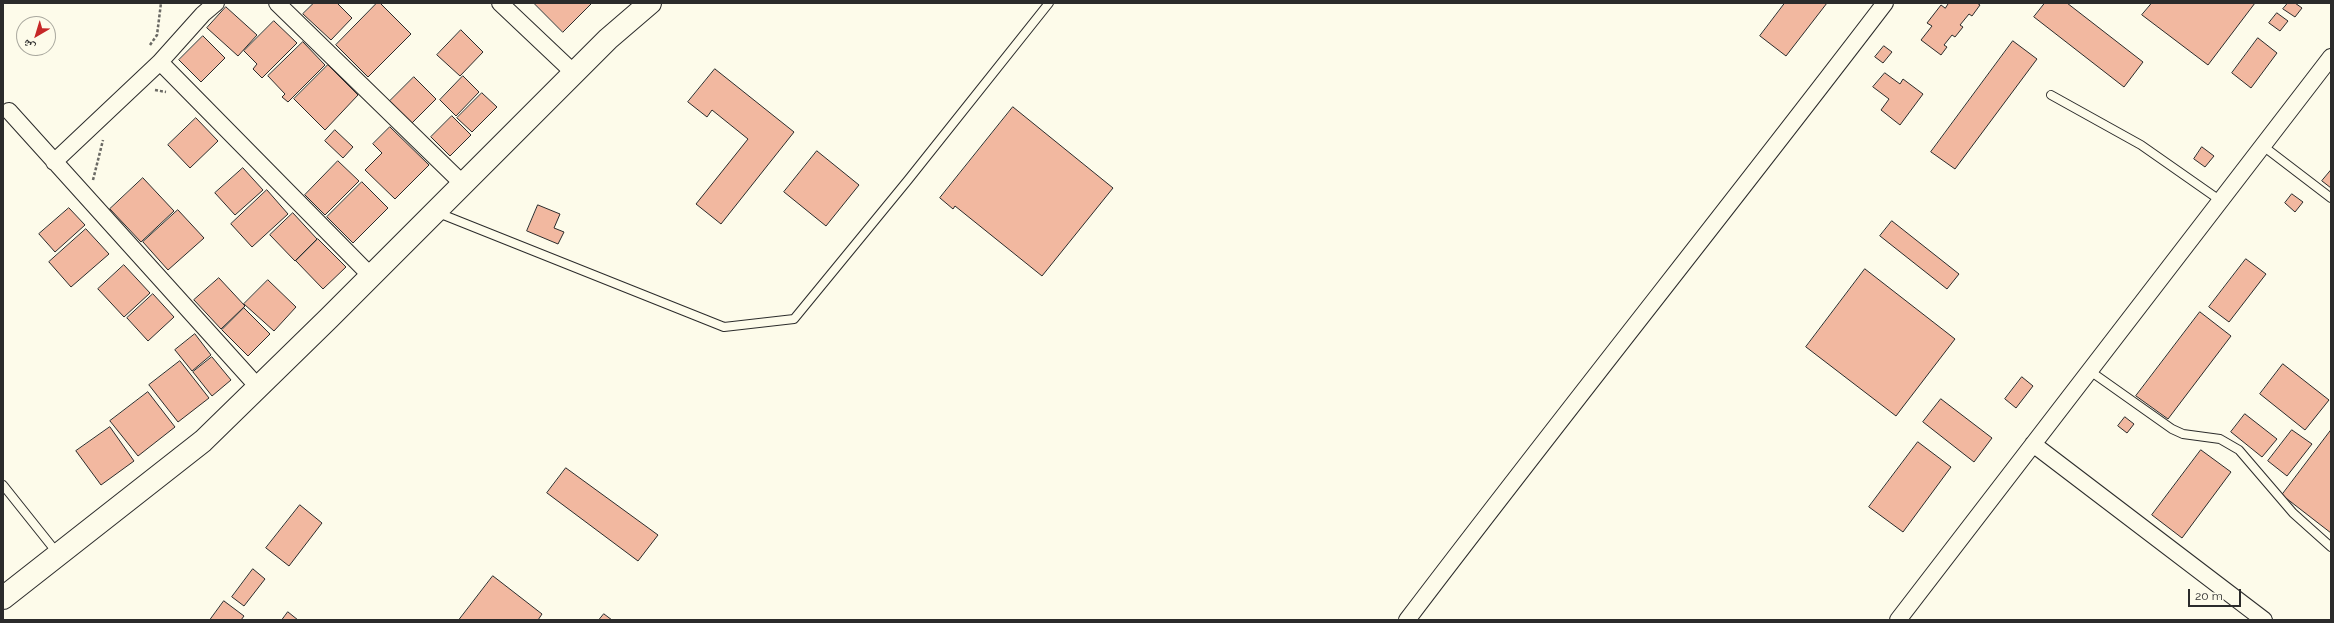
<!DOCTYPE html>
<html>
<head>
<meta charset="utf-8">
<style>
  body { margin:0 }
  #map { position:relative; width:2334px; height:623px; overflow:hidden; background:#fdfbea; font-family:Raleway,"Noto Naskh Arabic",sans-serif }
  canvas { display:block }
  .frame { position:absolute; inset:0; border:4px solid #2b2b2b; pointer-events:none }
  .north { position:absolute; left:16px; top:16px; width:40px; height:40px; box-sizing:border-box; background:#fdfbea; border:1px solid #a9a89e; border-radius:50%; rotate:218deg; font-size:11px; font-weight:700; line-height:16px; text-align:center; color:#2b2b2b }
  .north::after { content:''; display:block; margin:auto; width:14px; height:18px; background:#c62828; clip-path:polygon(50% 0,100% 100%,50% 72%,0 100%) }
  .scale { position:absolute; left:2188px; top:589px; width:53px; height:18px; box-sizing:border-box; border:2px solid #2b2b2b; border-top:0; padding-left:5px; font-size:12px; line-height:14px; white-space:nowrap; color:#2b2b2b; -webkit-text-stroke:3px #fdfbea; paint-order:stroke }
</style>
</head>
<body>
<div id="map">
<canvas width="2334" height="623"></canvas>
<div class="frame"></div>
<div class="north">ش</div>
<div class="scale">20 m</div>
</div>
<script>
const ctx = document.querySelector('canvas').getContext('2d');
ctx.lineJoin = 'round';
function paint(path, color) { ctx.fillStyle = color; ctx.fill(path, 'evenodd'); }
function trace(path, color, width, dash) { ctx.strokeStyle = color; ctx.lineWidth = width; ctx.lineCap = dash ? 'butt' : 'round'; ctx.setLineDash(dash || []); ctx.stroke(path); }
const building = new Path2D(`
  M314,3H337L352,18L331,40L303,14Z
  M377,3H380L411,34L368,77L336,45Z
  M534,3H592L563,32Z
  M1785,3H1827L1786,56L1760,36Z
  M1949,3H1977L1980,5L1972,16L1969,14L1960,25L1963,27L1955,37L1952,35L1944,45L1947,47L1941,55L1921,40L1932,26L1927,23L1941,5L1945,8Z
  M2045,3H2067L2143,62L2124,87L2034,17Z
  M2152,3H2255L2208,65L2142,15Z
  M2288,3H2295L2302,8L2295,17L2283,9Z
  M226,7L257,35L238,56L207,28Z
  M2277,13L2288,21L2280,31L2269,23Z
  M274,21L297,43L262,78L253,69L257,64L244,51Z
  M461,30L483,52L460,76L437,55Z
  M203,36L225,58L201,82L179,60Z
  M2258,38L2277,53L2251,88L2232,73Z
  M2013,41L2037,59L1955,169L1931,152Z
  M303,42L325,65L288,102L282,97L285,94L268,76Z
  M1884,46L1892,52L1883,63L1875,57Z
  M328,65L358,95L325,130L294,99Z
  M715,69L794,132L721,224L696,204L748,139L712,110L707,117L688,102Z
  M1885,73L1900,84L1903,79L1923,94L1900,125L1881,110L1889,99L1873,87Z
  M463,76L479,92L456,116L440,100Z
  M414,77L436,99L412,123L390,101Z
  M482,93L497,107L472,132L457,118Z
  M1013,107L1113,188L1042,276L955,206L953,209L940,198Z
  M452,116L471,135L450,156L431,137Z
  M196,118L218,141L190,168L168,145Z
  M390,127L429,165L395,199L365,170L382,153L373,144Z
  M335,130L353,147L343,158L325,141Z
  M2202,147L2214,156L2205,167L2194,159Z
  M817,151L859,185L826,226L784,192Z
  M338,161L359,181L325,215L305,195Z
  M243,168L263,190L235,215L215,193Z
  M2331,170V188L2322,181Z
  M143,178L174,211L141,242L110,209Z
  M362,182L388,208L353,243L327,217Z
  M267,190L288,214L252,247L231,224Z
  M2292,194L2303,202L2295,212L2285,203Z
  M538,205L560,214L554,228L564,232L558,244L527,231Z
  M69,208L85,225L55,252L39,234Z
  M178,210L204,238L168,270L143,242Z
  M293,213L317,239L295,261L270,235Z
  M1892,221L1959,274L1947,289L1880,236Z
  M86,229L109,254L71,287L49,262Z
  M318,239L346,267L323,289L296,261Z
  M2246,259L2266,274L2229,322L2209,307Z
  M124,265L150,293L124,317L98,289Z
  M1865,269L1955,339L1896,416L1806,347Z
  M219,278L245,306L221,329L194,300Z
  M268,280L296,307L274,331L244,304Z
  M153,294L174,317L148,341L127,318Z
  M244,308L270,334L248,356L222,330Z
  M2200,312L2231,336L2168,419L2136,396Z
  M195,334L211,355L192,371L175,350Z
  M212,357L231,380L212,396L193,372Z
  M180,361L209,398L178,422L149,385Z
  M2283,364L2329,400L2305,430L2260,394Z
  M2022,377L2033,386L2016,408L2005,399Z
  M148,392L175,427L138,456L110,421Z
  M1941,399L1992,438L1974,462L1923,422Z
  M2245,414L2277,439L2262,457L2231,432Z
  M2125,417L2134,424L2127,433L2118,426Z
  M110,427L134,461L101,485L76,451Z
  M2292,430L2312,444L2287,476L2268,461Z
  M2331,430V533L2282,495Z
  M1918,442L1951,467L1903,532L1869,507Z
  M2201,450L2231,472L2182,538L2152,515Z
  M566,468L658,535L638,561L547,493Z
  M300,505L322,523L289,566L266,548Z
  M253,569L265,579L244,606L232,597Z
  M493,576L542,614L538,620H459Z
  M224,601L244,616L241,620H210Z
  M288,612L298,620H282Z
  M604,614L612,620H599Z`);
paint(building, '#f2b8a0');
trace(building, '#2b2b2b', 1);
const lane = new Path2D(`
  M2051,95L2141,145L2221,201
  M2263,146L2331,198
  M436,212L724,327L794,319L908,180L1049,3
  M2090,371L2172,429L2183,434L2220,439L2239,450L2293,513L2331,547
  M3,485L58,554`);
const street = new Path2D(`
  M277,3L463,184
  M500,3L574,73
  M160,62L371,276
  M9,111L258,387
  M54,162L160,62L203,14L216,3
  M2033,444L2264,620
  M1407,620C1564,413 1727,210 1885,3
  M1898,620L2331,57`);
const secondary = new Path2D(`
  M3,598L203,441L329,318L608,39L650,3`);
trace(lane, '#2b2b2b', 10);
trace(street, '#2b2b2b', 18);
trace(secondary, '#2b2b2b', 24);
trace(new Path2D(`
  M150,45L157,35L161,3
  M155,90L166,92
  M93,180L103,140`), '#6a6964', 2.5, [3, 2]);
trace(lane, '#fdfbea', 8);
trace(street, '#fdfbea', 16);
trace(secondary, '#fdfbea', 22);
</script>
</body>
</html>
